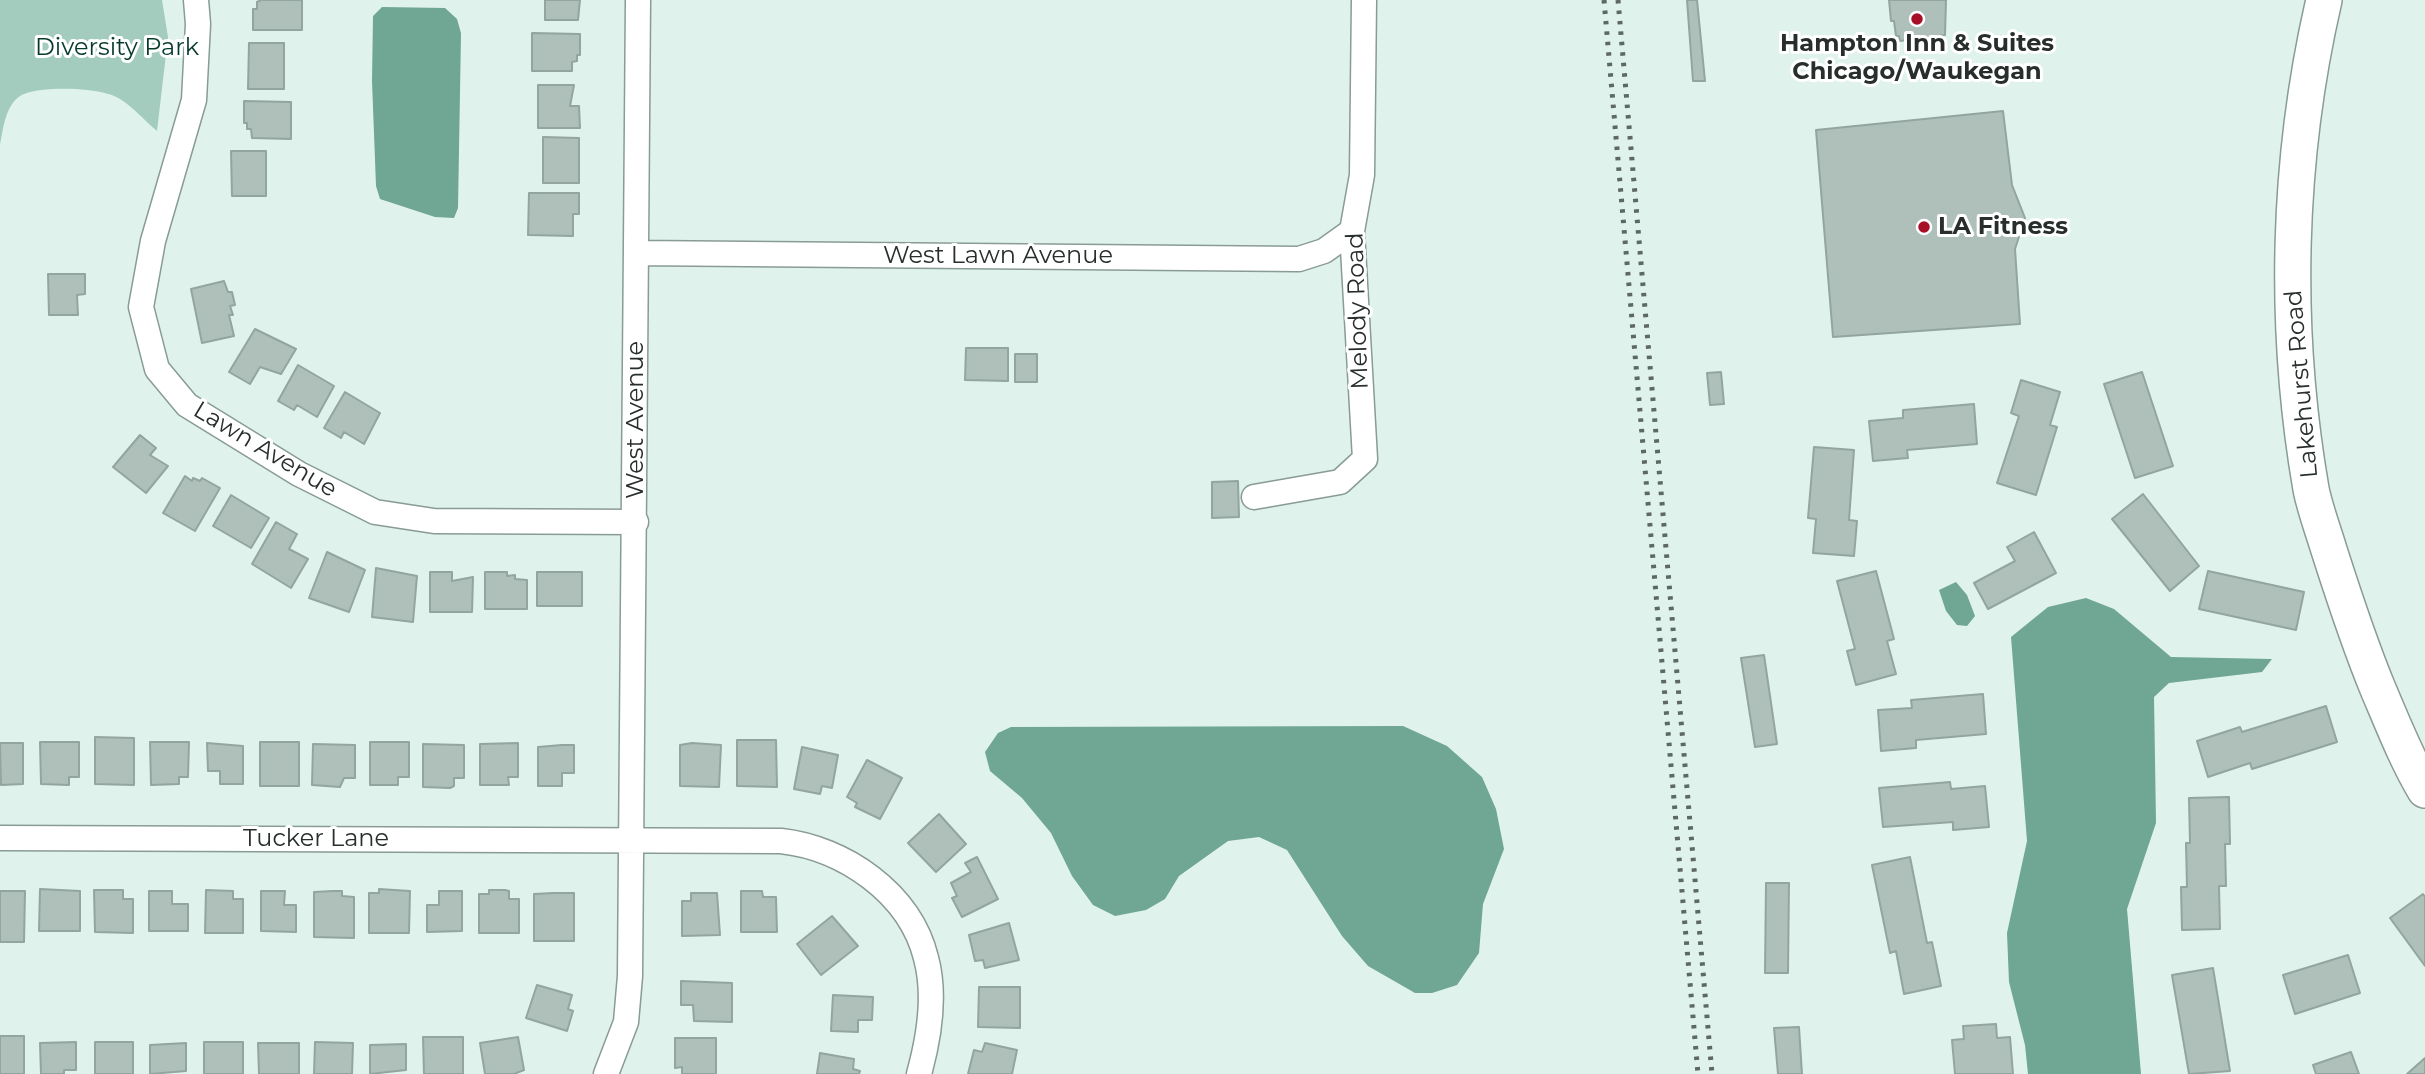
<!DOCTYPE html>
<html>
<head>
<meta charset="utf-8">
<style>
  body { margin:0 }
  canvas { display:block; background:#dff2eb }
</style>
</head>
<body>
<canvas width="2425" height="1074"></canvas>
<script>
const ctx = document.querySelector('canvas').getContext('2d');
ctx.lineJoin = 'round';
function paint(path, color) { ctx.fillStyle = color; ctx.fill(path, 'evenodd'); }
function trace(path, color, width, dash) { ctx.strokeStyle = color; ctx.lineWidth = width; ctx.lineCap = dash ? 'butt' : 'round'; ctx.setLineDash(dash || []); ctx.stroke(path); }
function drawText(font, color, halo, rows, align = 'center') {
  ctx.font = font + ' Montserrat,sans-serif'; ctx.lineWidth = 6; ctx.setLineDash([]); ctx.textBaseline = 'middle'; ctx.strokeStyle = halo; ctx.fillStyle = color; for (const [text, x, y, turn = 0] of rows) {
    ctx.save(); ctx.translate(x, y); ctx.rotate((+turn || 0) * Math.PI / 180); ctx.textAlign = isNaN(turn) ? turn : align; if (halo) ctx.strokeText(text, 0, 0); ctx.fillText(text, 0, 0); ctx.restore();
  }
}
paint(new Path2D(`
  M0,0H162L168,37L157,131C145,121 133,107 120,99C103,87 37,85 20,96C5,106 3,130 0,145Z`), '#a3ccbe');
paint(new Path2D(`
  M382,7L445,8L457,19L461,33L458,208L454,218L435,217L380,199L376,186L372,81L373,16Z
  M1956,582L1967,595L1975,616L1967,626L1957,625L1946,611L1939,590Z
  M2086,598L2114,609L2171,657L2272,659L2262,672L2169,683L2154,697L2156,823L2127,909L2141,1074H2028L2025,1045L2009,982L2007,933L2027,841L2011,637L2048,607Z
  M1403,726L1447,746L1482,777L1496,809L1504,849L1483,904L1479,953L1457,985L1432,993H1415L1368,966L1342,936L1287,850L1259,837L1228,841L1179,876L1165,899L1146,910L1115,916L1093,905L1072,876L1051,833L1022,798L990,771L985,752L998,733L1011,727Z`), '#6fa694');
const building = new Path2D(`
  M261,0H302V30H253V9H257V2Z
  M545,0H580L578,20H545Z
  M1687,0H1697L1705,81H1693Z
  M1889,0H1946L1945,35L1900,41L1899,36H1896L1894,21H1891Z
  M532,33L580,34V55H577V61L572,62V71H532Z
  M249,43H284V89H248Z
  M538,85H574L570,106H579L580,128H538Z
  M244,101L291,102V139L252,138L251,129H247V123H244Z
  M2003,111L2012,185L2025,218L2015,249L2020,324L1833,337L1816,130Z
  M543,137L579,138V183H543Z
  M231,151H266V196H232Z
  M529,193H579V214H573V236L528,235Z
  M48,274H85V294L77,295L78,315H49Z
  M224,281L228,292H232L235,305L230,306L233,315H229L234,336L202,343L191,289Z
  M255,329L296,349L281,374L260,367L250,384L229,372Z
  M966,348H1008V381L965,380Z
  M1015,354H1037V382H1015Z
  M298,365L334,386L317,417L297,405L294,410L278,401Z
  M1721,372L1724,404L1710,405L1707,373Z
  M2142,372L2173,466L2135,478L2104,384Z
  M2021,380L2060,392L2050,425L2057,427L2036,495L1997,483L2019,416L2011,413Z
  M345,392L380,413L364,444L344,432L341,438L324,428Z
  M1974,404L1977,444L1907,450L1908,458L1873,461L1869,421L1903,418V410Z
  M140,435L156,448L150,455L168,466L146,493L113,467Z
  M1814,447L1854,450L1849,520L1857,521L1854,556L1813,553L1816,519L1808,518Z
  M185,476L192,481L193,478L200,481L202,478L220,488L195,531L163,513Z
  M1238,481L1239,517L1212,518V482Z
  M2143,494L2199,566L2170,591L2112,519Z
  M231,495L269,518L251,548L213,526Z
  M276,522L297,534L289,549L308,559L291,588L252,564Z
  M2034,532L2056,573L1988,609L1974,583L2015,561L2007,547Z
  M327,552L365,570L349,612L309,598Z
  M376,568L417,576L413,622L372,617Z
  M1876,571L1894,639L1887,641L1896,674L1856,685L1847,651L1855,649L1837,581Z
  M2208,571L2304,592L2296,630L2199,609Z
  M430,572H452V581L473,577L472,612H430Z
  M485,572H507V576L515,575V579L527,580V609H485Z
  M537,572H582V606H537Z
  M1764,655L1777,744L1755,747L1741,658Z
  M1983,694L1986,734L1916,740V748L1881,751L1878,710L1912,708L1911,700Z
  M2326,706L2337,742L2252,769L2250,763L2208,777L2197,741L2240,727L2242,732Z
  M95,737L134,738V785L95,784Z
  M737,740H776L777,787L737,786Z
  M40,742H79V777H69V785L41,784Z
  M150,742H189L188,777H179V784L151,785Z
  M260,742H299V786H260Z
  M370,742H409V777H398V785H370Z
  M0,743H23V784L1,785Z
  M207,743L243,746V784H220V771H208Z
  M518,743V777H508L509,785H480V744Z
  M692,743L721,745L719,787L680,786V745Z
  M313,744L355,745V778H344L340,787L312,785Z
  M423,744L464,745V778H454V786L450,788L423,787Z
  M562,745H574V773H562V786H538V747Z
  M802,747L838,755L832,788L822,786L820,794L794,789Z
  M867,760L902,778L880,819L855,807L857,803L847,797Z
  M1950,782L1951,789L1985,786L1989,827L1953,830V822L1883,827L1879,788Z
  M2229,797L2230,844H2225L2226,886H2219L2220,929L2182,930L2181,887H2187L2186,843H2190L2189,798Z
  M939,814L966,844L936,872L908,843Z
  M977,857L998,899L962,917L952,898L957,896L951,883L971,872L965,863Z
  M1910,857L1927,943L1932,942L1941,986L1904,994L1896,951L1890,953L1872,865Z
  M1766,883H1789L1788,973H1765Z
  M40,889L80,891V931H39Z
  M379,889L410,891L409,933H369V893H379Z
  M94,890H123V899H133V933L95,932Z
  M206,890L233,891V899H243V933H205Z
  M489,890H505L509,891V899H519V933H479V894H489Z
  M0,891H25L24,942H0Z
  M149,891H172V904H188V931H149Z
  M261,891H285L284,905H296V932L261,931Z
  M333,891H342V896L354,897V938L314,937V892Z
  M439,891H462V931L427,932V905H439Z
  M741,891H762L763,897H776L777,932H741Z
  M553,893H574V941H534V894Z
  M691,893H717L720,935L682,936V901H691Z
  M2423,894L2425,897V966L2390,918Z
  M832,916L858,946L821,975L797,944Z
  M1009,923L1019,960L985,968L983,960L975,961L969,935Z
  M2348,955L2360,993L2295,1014L2283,975Z
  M2213,968L2230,1071L2189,1074L2172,975Z
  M681,981L732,983V1022L694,1021L693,1005H681Z
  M537,985L572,995L568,1009L573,1011L567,1031L526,1018Z
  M979,987H1020V1028L978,1027Z
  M833,995L873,997L872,1020H858V1032L831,1031Z
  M1996,1024L1997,1038L2010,1037L2013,1074H1955L1952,1040L1964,1039L1963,1026Z
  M1799,1027L1802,1074H1778L1774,1028Z
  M0,1036H24V1074H0Z
  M423,1037H463V1074H424Z
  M518,1037L524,1070L514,1074H485L480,1043Z
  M675,1038H716V1074H682V1067L675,1068Z
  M76,1042V1070H64V1074H41L40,1043Z
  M95,1042H133V1074H95Z
  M204,1042H243V1074H204Z
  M315,1042L353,1043L352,1074H314Z
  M186,1043V1071L150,1074V1045Z
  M258,1043H299V1074H259Z
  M985,1043L1017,1050L1012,1074H968L974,1050L982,1052Z
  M406,1044V1070L370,1074V1045Z
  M2351,1052L2359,1074H2316L2313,1065Z
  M820,1053L854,1059L853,1069L860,1071L859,1074H817Z
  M2425,1058V1074H2407Z`);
paint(building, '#aec0b9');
trace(building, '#93a59f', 2);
const street = new Path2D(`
  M196,0L198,24L194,100L153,241L141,307L157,369L187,405L299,474L375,512L434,521L636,522
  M637,253L1299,259L1324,251L1352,231
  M1254,497L1340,482L1365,459L1352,231L1362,175L1364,0
  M0,838L781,841C844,848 910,893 926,958C936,995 929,1038 919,1074
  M606,1074L626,1022L630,976L638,0`);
const secondary = new Path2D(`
  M2324,0C2287,160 2283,327 2311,489C2315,509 2323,530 2329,550C2344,597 2359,643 2378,689C2393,724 2406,758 2425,790`);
trace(street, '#899b95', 27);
trace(secondary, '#899b95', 38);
trace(street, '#fff', 24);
trace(secondary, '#fff', 35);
trace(new Path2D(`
  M1604,0L1698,1074
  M1618,0L1712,1074`), '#5d6764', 5, [3.5, 7]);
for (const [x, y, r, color] of [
  [1917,19,7,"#a70f26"],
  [1924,227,7,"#a70f26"]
]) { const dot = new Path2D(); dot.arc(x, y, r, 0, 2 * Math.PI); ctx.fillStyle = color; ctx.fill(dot); trace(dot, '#fff', 2.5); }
drawText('bold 24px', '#272e2c', '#fff', [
  ["Hampton Inn & Suites",1917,44],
  ["Chicago/Waukegan",1917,72],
  ["LA Fitness",1938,227,"left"]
]);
drawText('24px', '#063a2d', '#fff', [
  ["Diversity Park",117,48]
]);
drawText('24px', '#272e2c', '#fff', [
  ["West Lawn Avenue",998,256],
  ["Melody Road",1358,311,-92],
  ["Lakehurst Road",2302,384,-95],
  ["West Avenue",636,420,-90],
  ["Lawn Avenue",265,450,31],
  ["Tucker Lane",316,839]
]);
</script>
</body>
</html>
